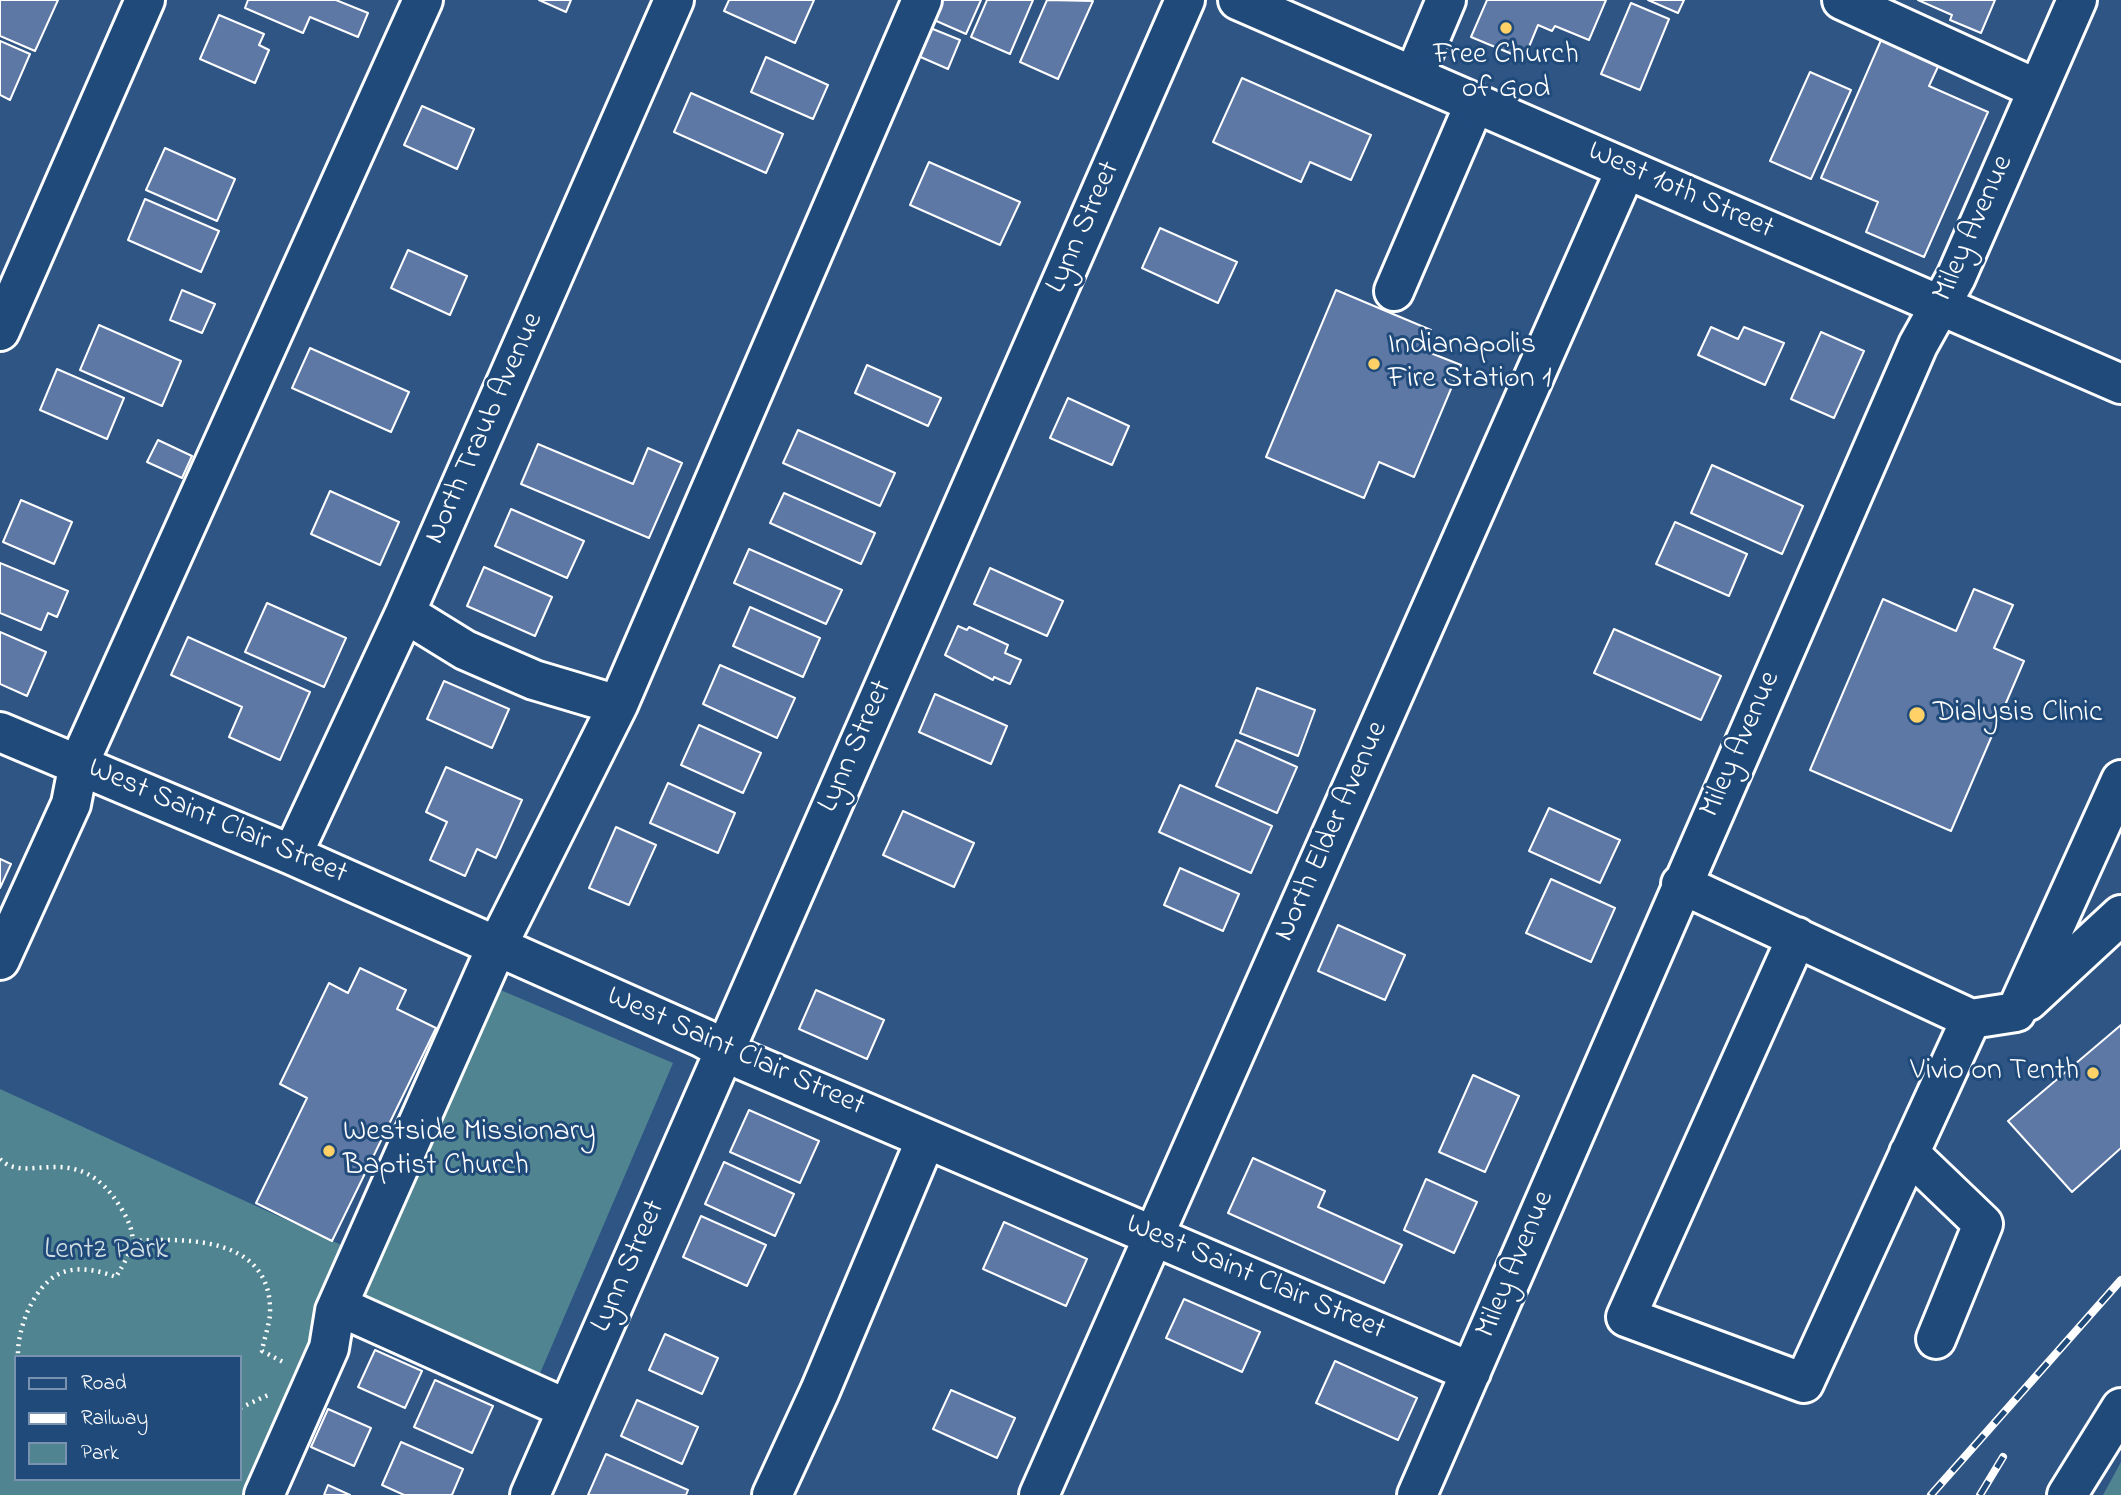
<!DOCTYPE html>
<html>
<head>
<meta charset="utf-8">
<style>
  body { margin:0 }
  #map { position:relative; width:2121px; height:1495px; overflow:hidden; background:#2f5585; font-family:"Indie Flower",sans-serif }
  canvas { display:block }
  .legend { position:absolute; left:14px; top:1355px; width:228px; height:126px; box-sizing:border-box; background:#1f4a7a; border:2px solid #7992af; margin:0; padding:9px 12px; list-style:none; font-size:21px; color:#fff }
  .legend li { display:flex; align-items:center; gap:14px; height:35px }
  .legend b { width:35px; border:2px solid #7992af }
</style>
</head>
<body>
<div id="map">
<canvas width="2121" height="1495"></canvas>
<ul class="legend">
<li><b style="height:9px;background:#1f4a7a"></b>Road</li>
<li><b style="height:9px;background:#fff"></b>Railway</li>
<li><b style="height:19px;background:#508490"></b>Park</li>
</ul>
</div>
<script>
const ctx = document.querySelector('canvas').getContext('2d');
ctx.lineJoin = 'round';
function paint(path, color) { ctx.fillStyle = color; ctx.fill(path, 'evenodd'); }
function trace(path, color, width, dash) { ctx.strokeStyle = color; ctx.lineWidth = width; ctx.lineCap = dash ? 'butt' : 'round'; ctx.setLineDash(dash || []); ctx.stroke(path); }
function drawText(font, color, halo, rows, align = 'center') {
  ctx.font = font + ' "Indie Flower",sans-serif'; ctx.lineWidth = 6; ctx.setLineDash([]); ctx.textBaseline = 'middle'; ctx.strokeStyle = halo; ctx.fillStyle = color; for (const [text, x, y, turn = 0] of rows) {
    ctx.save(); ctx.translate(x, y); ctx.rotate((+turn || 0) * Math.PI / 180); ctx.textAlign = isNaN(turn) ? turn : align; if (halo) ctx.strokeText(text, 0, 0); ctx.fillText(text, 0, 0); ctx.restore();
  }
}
paint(new Path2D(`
  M491,986L673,1063L535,1385L357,1308Z
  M0,1089L348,1248L242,1495H0ZM16,1357H240V1479H16Z
  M2121,1462V1495H2103Z`), '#508490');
const building = new Path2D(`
  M0,0H58L35,51L0,36Z
  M248,0H336L368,13L358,37L310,17L303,33L245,8Z
  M539,0H571L566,12Z
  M729,0H814L795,43L724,11Z
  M932,0H981L966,34L925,16Z
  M987,0H1033L1010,54L971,37Z
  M1047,0L1093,1L1058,79L1020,62Z
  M1487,0H1606L1589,40L1555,26L1552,31L1538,25L1524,59L1471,37Z
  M1648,0H1684L1678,13Z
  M1918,0H1995L1981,33L1950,20L1952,15Z
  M1631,3L1669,19L1640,90L1601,74Z
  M219,15L264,34L259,45L269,50L255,83L200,59Z
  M928,27L960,40L948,69L916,55Z
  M1885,31L1943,56L1929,86L1988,112L1924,257L1866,232L1878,202L1821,178Z
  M0,41L30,54L10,100L0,95Z
  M766,57L828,85L813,119L751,92Z
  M1810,72L1851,90L1811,179L1770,161Z
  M1242,78L1371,135L1351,180L1310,162L1301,182L1213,142Z
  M691,93L783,134L766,173L674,132Z
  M422,106L474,129L457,169L404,145Z
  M165,148L235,179L217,221L146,190Z
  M929,162L1020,202L1000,245L910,205Z
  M145,199L219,231L201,272L128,240Z
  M1160,228L1237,262L1218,303L1142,268Z
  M408,250L467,276L450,315L391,288Z
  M182,290L215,304L202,333L170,320Z
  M1336,290L1431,330L1423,350L1461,365L1414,477L1379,462L1364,498L1266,457Z
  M99,325L181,361L162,406L80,370Z
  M1711,327L1738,339L1744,327L1784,343L1765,385L1698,355Z
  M1821,332L1864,351L1834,418L1791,399Z
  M310,348L409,392L391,432L292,388Z
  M867,365L941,398L928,426L855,393Z
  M57,369L124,398L107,439L40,410Z
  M1068,398L1129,426L1112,465L1050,438Z
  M798,430L895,473L880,506L783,463Z
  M158,440L192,456L182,478L147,462Z
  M538,444L633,484L648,448L682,463L649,538L521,484Z
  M1712,465L1803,506L1782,554L1691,513Z
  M330,491L399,522L380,565L311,534Z
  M784,493L875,533L861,564L770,523Z
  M21,500L72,522L54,564L3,542Z
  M511,509L584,541L567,578L495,546Z
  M1675,522L1747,554L1729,596L1656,564Z
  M749,549L842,590L826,624L734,583Z
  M0,563L68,591L57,617L48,613L41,630L0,613Z
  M484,567L552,597L535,636L467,606Z
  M990,568L1063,601L1047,636L974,604Z
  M1974,589L2013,605L1994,648L2024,661L1951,831L1810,770L1883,599L1956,631Z
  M267,603L346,638L324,687L245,652Z
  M750,607L820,638L803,677L733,646Z
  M958,626L967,630L969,627L1008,645L1005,653L1021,660L1010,684L994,677L993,680L945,655Z
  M1614,629L1721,676L1701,720L1594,673Z
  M0,632L46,652L27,696L0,684Z
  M188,637L310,692L280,760L229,737L242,707L171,675Z
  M720,665L795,698L777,738L703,704Z
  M444,681L509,709L492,748L427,719Z
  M1257,688L1315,710L1298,756L1240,733Z
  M935,694L1007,726L991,764L919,732Z
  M699,725L761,753L743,793L681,765Z
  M1236,740L1297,767L1277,813L1216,786Z
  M446,767L522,800L496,858L477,849L465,876L430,860L447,822L426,812Z
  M668,783L735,813L718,853L650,823Z
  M1180,785L1272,826L1251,873L1159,832Z
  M1549,808L1620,840L1600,883L1529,851Z
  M903,811L974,843L954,887L883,855Z
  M616,827L656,845L629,905L589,888Z
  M0,859L11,864L0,888Z
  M1180,868L1239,894L1223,931L1164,905Z
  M1551,879L1615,908L1591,962L1526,933Z
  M1338,925L1405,955L1385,1000L1318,971Z
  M360,968L406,990L397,1009L436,1028L332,1241L256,1203L307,1098L280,1084L329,983L348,993Z
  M816,990L884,1020L867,1059L799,1029Z
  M2121,1025V1148L2072,1192L2008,1121Z
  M1473,1075L1519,1096L1485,1172L1439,1152Z
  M749,1110L819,1141L800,1183L730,1152Z
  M1253,1158L1325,1191L1318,1207L1402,1245L1384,1283L1228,1213Z
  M724,1162L794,1194L775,1236L705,1204Z
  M1426,1179L1477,1202L1454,1253L1404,1230Z
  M701,1216L766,1245L747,1286L683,1257Z
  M1004,1222L1087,1259L1066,1306L983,1269Z
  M1184,1299L1260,1332L1242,1372L1166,1338Z
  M665,1334L718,1358L702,1394L649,1370Z
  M375,1350L422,1371L405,1408L358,1387Z
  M1335,1361L1417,1398L1398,1440L1316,1403Z
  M435,1380L493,1406L472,1453L414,1427Z
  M951,1390L1015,1418L997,1458L933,1429Z
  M637,1400L698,1427L682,1464L621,1436Z
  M328,1409L371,1428L354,1466L311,1447Z
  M401,1442L463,1469L452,1495H404L382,1485Z
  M606,1454L688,1490L686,1495H588Z
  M328,1485L350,1495H324Z`);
paint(building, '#5e78a5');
trace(building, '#fff', 2);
const minor = new Path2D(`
  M1842,0L2037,89
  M1414,76L1446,0
  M1394,291L1475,103
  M0,331L145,0
  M405,613L465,650L534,680L618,705
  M0,732L292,855L703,1038L745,1061L1471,1372
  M292,855L405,613L674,0
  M1681,884L1971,1019L2016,1012L2121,780
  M1797,937L1626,1317L1804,1383L1971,1019
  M0,960L71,804L79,763L423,0
  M2028,1001L2121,915
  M1909,1153L1983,1224L1936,1339
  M338,1306L567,1409
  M264,1495L329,1348L335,1311L497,946L618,705L922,0
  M530,1495L1185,0
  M772,1495L820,1391L926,1139
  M1039,1495L1626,169
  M1417,1495L1918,345L1956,277L2077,0`);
const major = new Path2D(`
  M1238,0L2121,384
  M2067,1495L2121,1408`);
trace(minor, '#fff', 44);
trace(major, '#fff', 44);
trace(new Path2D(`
  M0,1159C27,1187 77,1136 121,1208C140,1239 133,1248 116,1277C98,1270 74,1265 57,1275C32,1289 17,1330 18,1357
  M133,1241C186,1238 273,1236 270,1314C269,1326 264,1339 262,1351L283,1362
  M240,1408L268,1395`), '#fff', 4.5, [2, 5]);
trace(minor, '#1f4a7a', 38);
trace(major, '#1f4a7a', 38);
const rail = new Path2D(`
  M1931,1495L2121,1280
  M1980,1495L2003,1457`);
trace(rail, '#fff', 8);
trace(rail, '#1f4a7a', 5, [16]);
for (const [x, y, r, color] of [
  [1506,28,7,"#ffd166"],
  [1374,364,7,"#ffd166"],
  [1917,715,9,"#ffd166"],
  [2093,1073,7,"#ffd166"],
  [329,1151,7,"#ffd166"]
]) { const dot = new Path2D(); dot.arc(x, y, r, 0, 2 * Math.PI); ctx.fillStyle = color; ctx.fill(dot); trace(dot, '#1f4a7a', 2.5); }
drawText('30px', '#fff', '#1f4a7a', [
  ["Free Church",1506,57,"center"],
  ["of God",1506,91,"center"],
  ["Indianapolis",1388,347],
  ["Fire Station 1",1388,381],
  ["Dialysis Clinic",1933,715],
  ["Vivio on Tenth",2079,1073,"right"],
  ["Westside Missionary",343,1134],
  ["Baptist Church",343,1168]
], 'left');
drawText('30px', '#fff', '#1f4a7a', [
  ["West 10th Street",1680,192,24],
  ["Lynn Street",1085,228,-66],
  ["Miley Avenue",1975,229,-66],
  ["North Traub Avenue",486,429,-66],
  ["Miley Avenue",1742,745,-66],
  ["Lynn Street",857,747,-66],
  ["West Saint Clair Street",217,823,23],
  ["North Elder Avenue",1333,832,-66],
  ["West Saint Clair Street",735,1053,24],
  ["Miley Avenue",1517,1265,-67],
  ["Lynn Street",630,1267,-66],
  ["West Saint Clair Street",1255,1279,23]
]);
drawText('30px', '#d3e0e3', '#1f4a7a', [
  ["Lentz Park",106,1252]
]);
</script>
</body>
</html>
